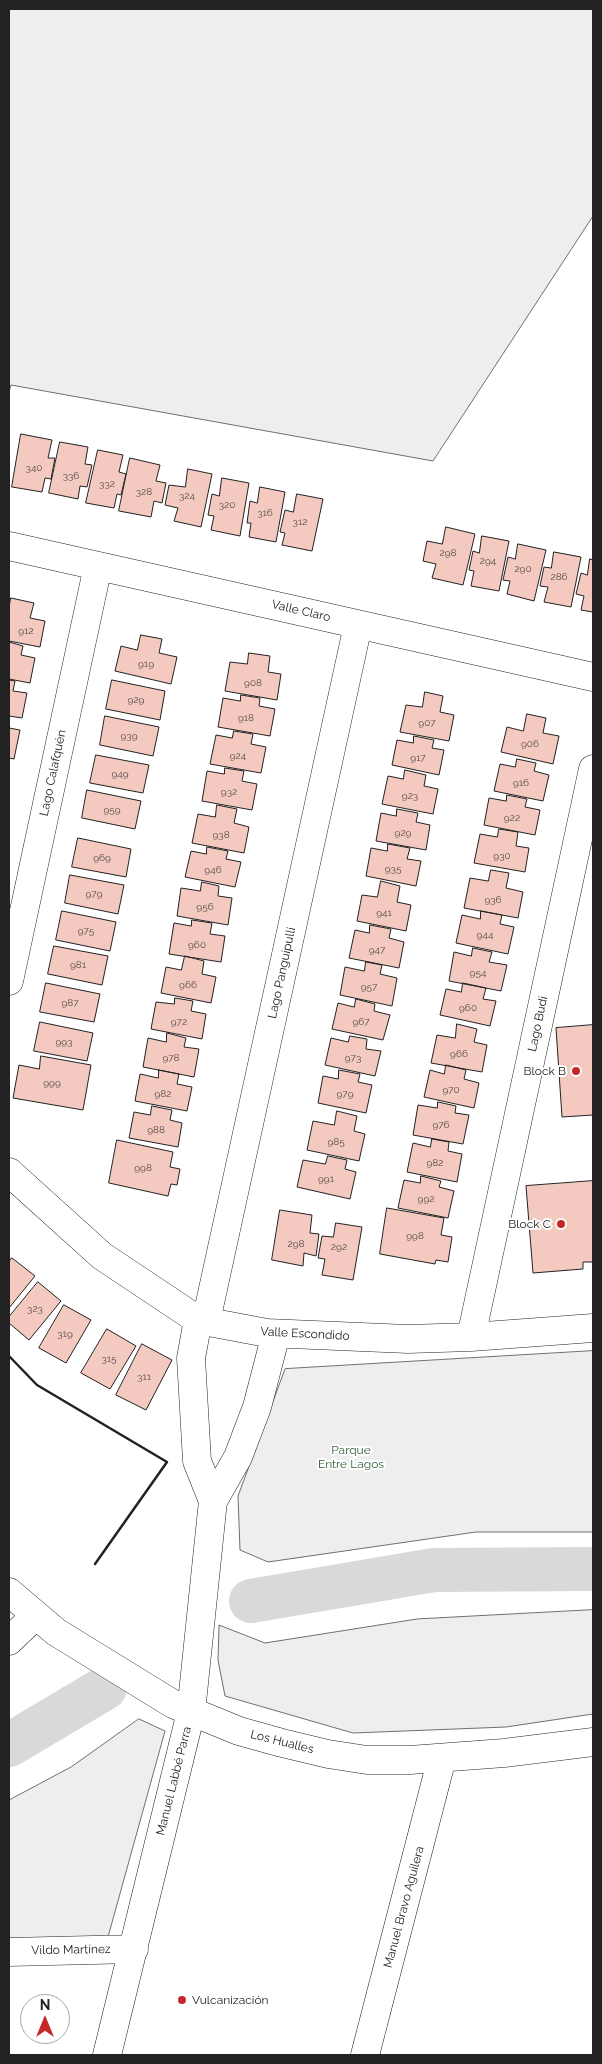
<!DOCTYPE html>
<html>
<head>
<meta charset="utf-8">
<style>
  body { margin:0 }
  #map { position:relative; width:602px; height:2064px; overflow:hidden; background:#fff; font-family:Raleway,sans-serif }
  canvas { display:block }
  .frame { position:absolute; inset:0; border:10px solid #222; pointer-events:none }
  .north { position:absolute; left:20px; top:1994px; width:50px; height:50px; box-sizing:border-box; background:#fff; border:1px solid #a7a7a7; border-radius:50%; rotate:0deg; font-size:14px; font-weight:700; line-height:20px; text-align:center; color:#222 }
  .north::after { content:''; display:block; margin:auto; width:18px; height:22px; background:#c62828; clip-path:polygon(50% 0,100% 100%,50% 72%,0 100%) }
</style>
</head>
<body>
<div id="map">
<canvas width="602" height="2064"></canvas>
<div class="frame"></div>
<div class="north">N</div>
</div>
<script>
const ctx = document.querySelector('canvas').getContext('2d');
ctx.lineJoin = 'round';
function paint(path, color) { ctx.fillStyle = color; ctx.fill(path, 'evenodd'); }
function trace(path, color, width, dash) { ctx.strokeStyle = color; ctx.lineWidth = width; ctx.lineCap = dash ? 'butt' : 'round'; ctx.setLineDash(dash || []); ctx.stroke(path); }
function drawText(font, color, halo, rows, align = 'center') {
  ctx.font = font + ' Raleway,sans-serif'; ctx.lineWidth = 4; ctx.setLineDash([]); ctx.textBaseline = 'middle'; ctx.strokeStyle = halo; ctx.fillStyle = color; for (const [text, x, y, turn = 0] of rows) {
    ctx.save(); ctx.translate(x, y); ctx.rotate((+turn || 0) * Math.PI / 180); ctx.textAlign = isNaN(turn) ? turn : align; if (halo) ctx.strokeText(text, 0, 0); ctx.fillText(text, 0, 0); ctx.restore();
  }
}
const green = new Path2D(`
  M9,9H593V216L433,461L11,385L9,392Z
  M593,1351V1532H476L268,1562L240,1550L238,1496L285,1369Z
  M593,1610V1714L506,1727L353,1733L225,1696L218,1660L219,1625L265,1643L417,1619Z
  M139,1719L165,1731L108,1937L9,1939V1800L71,1767Z`);
paint(green, '#eee');
trace(green, '#6f6f6f', 1);
trace(new Path2D(`
  M251,1601L434,1570L593,1569
  M9,1745L105,1688`), '#d9d9d9', 44);
const building = new Path2D(`
  M21,434L52,440L48,458H55L51,479L45,478L42,492L12,487Z
  M60,442L88,447L85,464L92,465L87,487L80,486L78,499L49,493Z
  M98,450L123,455L119,472L126,474L121,495L117,494L114,508L86,503Z
  M130,458L160,465L156,481L166,483L162,503L154,501L151,517L119,511Z
  M188,469L212,474L201,527L174,521L178,508L165,505L169,485L185,487Z
  M222,478L249,483L240,536L211,530L214,516L208,515L212,494L219,496Z
  M260,487L285,492L276,542L249,537L251,523H247L250,501L257,503Z
  M297,494L323,499L312,551L282,545L285,533L280,532L285,510L293,512Z
  M446,527L475,534L463,585L432,578L436,564L423,561L427,541L442,544Z
  M482,536L509,541L499,591L471,586L474,571L469,570L473,551L479,553Z
  M518,544L546,550L534,601L507,594L510,581L503,580L508,557L515,559Z
  M554,552L581,557L571,607L544,602L548,587L540,586L544,567L551,568Z
  M590,559L593,560V612L581,610L584,596L576,594L581,573L587,575Z
  M11,598L34,603L30,618L45,621L40,647L9,641V608Z
  M141,635L162,639L159,653L177,657L171,684L115,671L121,646L137,650Z
  M9,642L23,646L21,655L35,658L30,683L9,679Z
  M249,653L270,656L268,672L281,674L277,700L225,691L230,662L247,664Z
  M9,680L15,681L13,691L27,693L22,718L9,716Z
  M112,680L165,691L160,720L106,709Z
  M425,692L443,696L440,712L454,715L449,741L400,732L406,705L422,707Z
  M241,695L260,698L259,706L275,709L270,736L218,727L223,698L240,701Z
  M527,714L546,718L543,733L559,736L553,764L501,752L507,727L523,731Z
  M105,716L159,727L153,756L100,745Z
  M9,728L20,730L14,759L9,758Z
  M234,731L253,734L251,744L266,747L261,773L210,764L216,735L232,738Z
  M414,736L434,740L432,748L444,750L439,775L392,765L397,740L413,743Z
  M96,755L149,765L143,793L90,783Z
  M517,759L536,763L534,771L549,775L543,801L494,791L500,764L515,767Z
  M225,768L244,771L242,781L257,784L252,810L202,801L207,771L224,774Z
  M405,770L426,775L424,786L438,789L433,814L382,804L388,776L403,779Z
  M87,790L141,801L135,829L82,818Z
  M507,795L527,799L525,807L540,810L535,835L484,825L489,798L506,801Z
  M217,805L237,809L234,823L249,827L244,853L192,843L198,814L215,817Z
  M397,809L418,813L416,822L430,825L426,850L376,841L381,813L396,816Z
  M499,829L518,832L516,846L529,848L525,872L474,863L480,834L497,837Z
  M78,838L131,849L126,877L72,867Z
  M388,844L410,848L407,859L421,861L416,886L366,876L371,848L387,851Z
  M207,847L228,851L226,859L241,862L235,887L185,877L191,851L206,854Z
  M491,870L509,873L506,888L523,892L518,918L464,908L470,878L488,881Z
  M70,875L124,885L118,914L65,903Z
  M381,881L400,886L397,902L411,905L406,931L357,921L362,895L377,897Z
  M202,882L219,886L218,896L232,898L228,925L177,916L181,888L200,891Z
  M62,911L116,922L110,951L56,940Z
  M481,911L502,915L500,924L514,927L508,954L456,943L462,915L480,919Z
  M192,920L212,923L210,934L225,936L221,962L169,954L174,923L191,926Z
  M370,925L391,929L389,938L404,942L399,968L349,958L355,930L369,933Z
  M54,946L108,956L102,985L48,974Z
  M473,948L492,952L489,962L507,965L501,991L449,981L454,952L471,956Z
  M185,956L204,961L202,974L216,977L211,1003L161,993L166,967L181,970Z
  M366,962L382,965L380,974L397,978L392,1006L340,995L345,967L364,971Z
  M46,983L100,994L94,1022L40,1012Z
  M463,983L486,988L483,999L496,1001L490,1026L440,1015L446,989L461,992Z
  M175,998L193,1001L191,1011L206,1014L202,1039L151,1029L156,1002L174,1004Z
  M356,999L375,1004L374,1011L390,1015L383,1040L332,1029L338,1003L354,1007Z
  M40,1022L93,1033L87,1061L34,1051Z
  M457,1024L477,1029L474,1042L487,1045L482,1072L431,1063L437,1035L455,1038Z
  M593,1025V1115L562,1117L556,1028Z
  M167,1033L186,1038L184,1047L199,1049L194,1077L143,1067L148,1038L166,1042Z
  M350,1036L367,1039L366,1049L381,1051L375,1076L325,1065L331,1038L348,1042Z
  M41,1056L91,1065L83,1110L13,1098L19,1065L39,1069Z
  M446,1065L466,1070L464,1079L479,1083L474,1108L424,1097L430,1070L444,1074Z
  M159,1070L179,1074L177,1084L192,1087L187,1111L135,1101L140,1074L158,1078Z
  M339,1070L360,1074L358,1082L372,1085L366,1113L318,1103L323,1076L338,1079Z
  M438,1102L456,1106L455,1113L469,1115L463,1144L413,1135L418,1105L437,1108Z
  M152,1106L172,1110L170,1120L182,1123L178,1147L129,1138L134,1112L150,1115Z
  M337,1111L357,1116L354,1131L365,1134L359,1161L307,1150L313,1121L334,1125Z
  M432,1139L449,1142L448,1151L462,1154L457,1182L407,1172L413,1143L430,1147Z
  M117,1140L173,1152L170,1167L180,1169L177,1185L171,1184L168,1196L109,1183Z
  M328,1156L347,1160L345,1169L356,1172L350,1199L297,1187L303,1160L325,1164Z
  M421,1176L441,1181L439,1187L454,1191L448,1218L398,1208L404,1180L420,1183Z
  M593,1181V1262H583V1269L533,1273L526,1186Z
  M387,1208L444,1218L441,1235L452,1237L448,1262L436,1260L435,1264L380,1254Z
  M280,1210L312,1215L310,1233L319,1234L316,1256L304,1253L303,1266L272,1260Z
  M336,1223L362,1227L353,1280L322,1275L325,1259L318,1258L322,1236L333,1237Z
  M12,1258L35,1276L9,1308V1262Z
  M38,1282L61,1301L29,1340L9,1323V1317Z
  M64,1305L91,1320L66,1363L39,1348Z
  M107,1329L136,1346L110,1389L81,1373Z
  M142,1344L172,1360L146,1410L116,1395Z`);
paint(building, '#f3c9c0');
trace(building, '#222', 1);
const street = new Path2D(`
  M9,546L593,677
  M9,981L98,566
  M9,1172L102,1256L198,1320L267,1333L408,1339L471,1337L593,1328
  M198,1320L191,1358L197,1461L213,1501
  M206,1321L358,625
  M471,1337L593,769
  M9,1592L56,1632L173,1704L239,1731L282,1743L328,1754L367,1760H410L504,1753L593,1742
  M9,1641L35,1616
  M9,1952L134,1949
  M107,2055L191,1712L213,1501L238,1457L257,1407L276,1334
  M365,2055L442,1758`);
trace(street, '#222', 29);
trace(street, '#fff', 28);
trace(new Path2D(`
  M9,1356L37,1385L167,1462L95,1564`), '#222', 2.5);
for (const [x, y, r, color] of [
  [576,1071,5,"#c62828"],
  [561,1224,5,"#c62828"],
  [182,2000,5,"#c62828"]
]) { const dot = new Path2D(); dot.arc(x, y, r, 0, 2 * Math.PI); ctx.fillStyle = color; ctx.fill(dot); trace(dot, '#fff', 2); }
drawText('10px', '#564c4a', null, [
  ["340",34,468],
  ["336",71,476],
  ["332",107,484],
  ["328",144,492],
  ["324",187,496],
  ["320",227,505],
  ["316",265,513],
  ["312",300,522],
  ["298",448,553],
  ["294",488,561],
  ["290",523,569],
  ["286",559,577],
  ["912",26,631],
  ["919",146,664],
  ["908",253,683],
  ["929",136,700],
  ["918",246,718],
  ["907",427,723],
  ["939",129,736],
  ["906",530,744],
  ["924",238,756],
  ["917",418,758],
  ["949",120,774],
  ["916",521,783],
  ["932",229,792],
  ["923",410,796],
  ["959",112,810],
  ["922",512,818],
  ["929",403,833],
  ["938",221,835],
  ["930",502,856],
  ["969",102,858],
  ["935",393,869],
  ["946",213,870],
  ["979",94,894],
  ["936",493,900],
  ["956",205,907],
  ["941",384,913],
  ["975",86,931],
  ["944",485,935],
  ["960",197,945],
  ["947",377,950],
  ["981",78,965],
  ["954",478,973],
  ["966",188,985],
  ["957",369,987],
  ["987",70,1003],
  ["960",468,1008],
  ["972",179,1022],
  ["967",361,1022],
  ["993",64,1042],
  ["966",459,1054],
  ["978",171,1058],
  ["973",353,1058],
  ["999",52,1083],
  ["970",451,1090],
  ["982",163,1094],
  ["979",345,1094],
  ["976",441,1125],
  ["988",156,1130],
  ["985",336,1142],
  ["982",435,1163],
  ["998",143,1168],
  ["991",326,1179],
  ["992",426,1199],
  ["998",415,1236],
  ["298",296,1244],
  ["292",339,1247],
  ["323",35,1309],
  ["319",65,1334],
  ["315",109,1359],
  ["311",144,1377]
]);
drawText('12px', '#222', '#fff', [
  ["Valle Claro",301,611,13],
  ["Lago Calafquén",53,773,-78],
  ["Lago Panguipulli",282,973,-78],
  ["Lago Budi",538,1024,-78],
  ["Valle Escondido",305,1334,3],
  ["Los Hualles",282,1742,14],
  ["Manuel Labbé Parra",174,1781,-76],
  ["Manuel Bravo Aguilera",404,1907,-75],
  ["Vildo Martínez",71,1950,-1]
]);
drawText('12px', '#222', '#fff', [
  ["Block B",566,1071],
  ["Block C",551,1224],
  ["Vulcanización",192,2000,"left"]
], 'right');
drawText('12px', '#2f5e38', '#fff', [
  ["Parque",351,1450],
  ["Entre Lagos",351,1464]
]);
</script>
</body>
</html>
